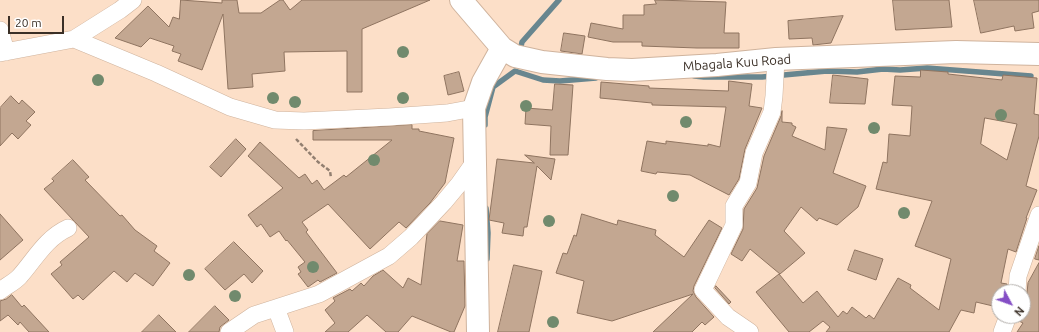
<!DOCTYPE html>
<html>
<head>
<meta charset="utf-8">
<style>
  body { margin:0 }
  #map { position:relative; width:1039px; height:332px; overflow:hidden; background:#fcdfc8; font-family:Ubuntu,sans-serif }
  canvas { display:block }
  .north { position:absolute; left:991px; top:284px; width:40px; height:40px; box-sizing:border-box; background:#fff; border:1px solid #b0aca8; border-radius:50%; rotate:131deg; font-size:11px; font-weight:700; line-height:16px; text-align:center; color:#3a2f26 }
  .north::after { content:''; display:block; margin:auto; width:14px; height:18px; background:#844ec5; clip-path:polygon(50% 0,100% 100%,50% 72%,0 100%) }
  .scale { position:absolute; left:8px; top:16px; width:56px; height:18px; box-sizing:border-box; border:2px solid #3a2f26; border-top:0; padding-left:5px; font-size:12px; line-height:14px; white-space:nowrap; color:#3a2f26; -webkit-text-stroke:3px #fff; paint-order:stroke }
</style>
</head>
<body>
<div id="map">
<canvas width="1039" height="332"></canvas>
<div class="north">N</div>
<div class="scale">20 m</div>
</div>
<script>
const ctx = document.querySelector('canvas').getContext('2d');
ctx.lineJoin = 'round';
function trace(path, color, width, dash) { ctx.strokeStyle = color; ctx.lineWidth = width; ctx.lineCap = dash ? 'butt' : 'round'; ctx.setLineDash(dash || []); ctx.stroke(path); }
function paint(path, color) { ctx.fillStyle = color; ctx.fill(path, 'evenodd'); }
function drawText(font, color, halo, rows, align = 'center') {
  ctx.font = font + ' Ubuntu,sans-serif'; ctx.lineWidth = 4; ctx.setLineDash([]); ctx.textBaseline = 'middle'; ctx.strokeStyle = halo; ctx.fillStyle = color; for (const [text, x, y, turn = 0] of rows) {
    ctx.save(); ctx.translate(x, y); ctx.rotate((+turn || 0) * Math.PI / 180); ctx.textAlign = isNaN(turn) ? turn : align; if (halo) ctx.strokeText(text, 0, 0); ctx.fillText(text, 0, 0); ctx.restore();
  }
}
trace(new Path2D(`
  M522,51H520L522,42L559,0
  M694,76L704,77H762L827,71L857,72L883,69L900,70L927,68L1031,76
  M485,125V117L493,87L515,71L543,80L560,81L596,78
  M486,208L488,233L487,259`), '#68868f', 5.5);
const building = new Path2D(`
  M181,0L222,3V0H237L239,13H261L280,0H283L290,10L302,0H430L362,29V92H347V51L284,52L285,71L252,74L253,87L228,89L223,14L202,70L178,61L181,54L172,51L174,46L150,38L141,47L115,38L148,6L169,27L173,17L179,19Z
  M655,0L726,2L724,33H739V48H697L642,46V42H613L588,37L591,23L623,29V15H644V5L656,4Z
  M893,0H949L952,27L896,30Z
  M974,0H1039V11L1032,13L1034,28L1015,31L1014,26L981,33Z
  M843,16L831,43L813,45L812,38L789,39L788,21Z
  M564,33L585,36L582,54L561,51Z
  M921,70L948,72V74L1002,80L1003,75L1037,78L1034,114L1039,115V136L1026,186L1037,190L1026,218H1027L1016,252L1008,249L1001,283L1007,284V292H999V309L993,306L976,302L974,313L961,310L949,332H826L830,327L823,321L809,332H789L756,292L779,274L803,303L817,291L838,317L843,311L847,314L852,307L866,318L869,315L874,319L898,278L911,285L910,288L939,310L951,259L915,246L932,201L876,189L883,162L887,163L889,134L910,136L912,106L892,105L895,76L920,77ZM985,118L1017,124L1007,160L981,144Z
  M459,72L464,91L448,95L444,76Z
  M833,75L868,79L865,104L830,103Z
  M729,81L752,84L749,106L762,108L745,149L739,179L729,195L690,175L657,172L656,174L641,171L647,141L666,144V141L708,146V144L720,147L726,107L652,105V103L600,98L601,82L649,86V88L728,91Z
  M555,84L573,85L568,155H550L551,126L525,124L526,108L552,110Z
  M11,96L19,104L22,100L35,112L26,121L31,125L18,139L12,133L0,146V108Z
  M782,111V122L792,123V125L796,127L792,136L825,150L827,127L847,129L833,173L866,186L858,207L837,225L819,218L817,221L801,207L784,231L805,253L780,274L750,249L742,261L731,254L743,229L744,209L757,188L764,156L781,116Z
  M412,125V129H419V131L454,138L445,183L430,203L406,228L399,222L370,249L328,204L302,222L308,230L306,232L337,273L320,282L318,280L308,287L298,274L301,272L298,267L305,262L287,240L286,241L279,231L270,237L261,224L257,227L248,215L283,188L248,156L260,142L299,178L305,174L312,184L317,180L324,190L344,175L346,177L392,140H313V131Z
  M236,139L246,149L221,177L210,167Z
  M525,155L555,159L551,180L537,166L527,227H524L523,236L502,233L504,223L489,220L497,159L534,163Z
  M73,160L89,177L85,180L120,216L122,215L135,230L157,246L154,251L170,263L153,286L135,273L127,282L114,271L83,300L78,295L73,299L51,274L62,265L60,262L89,237L44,189L54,181L52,179Z
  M0,214L23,240L0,260Z
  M582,214L617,225L618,220L656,230L655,235L684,257L709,220L722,228L694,286L693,291L696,297L714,317L705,325L702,322L692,332H653L693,294L612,321L577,313L584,281L556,273L563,253L567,254L574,235L576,236Z
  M440,221L463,225L457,261H464L465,306L454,332H451L412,316L398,332H386L367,315L348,332H325L335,323L325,310L335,301L333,298L350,289L352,291L361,283L364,286L373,276L383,270L403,288L408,278L421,285L427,234Z
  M234,242L263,271L252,283L244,274L225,290L205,269Z
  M1039,246V260L1035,259Z
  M855,250L883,259L876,280L848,270Z
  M1039,263V332H1017L1023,323L1017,320L1018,316H1023V300L1027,293L1028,283Z
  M514,265L542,271L529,332H498Z
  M716,286L731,302L729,304L715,288Z
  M12,295L22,307L24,305L49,332H29L20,322L18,325L8,315L0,321V301L6,299Z
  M215,306L229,320L220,327L219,332H189Z
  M159,315L176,332H142Z`);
paint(building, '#c3a791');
trace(building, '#8f7460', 1);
const street = new Path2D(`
  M0,30L6,52
  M74,39L156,73L230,107L275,120L304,121L389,117L447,113L474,108
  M0,53L74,39L120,10L133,0
  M0,291C6,286 15,282 20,276C35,259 46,238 68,228
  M1017,292L1018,276L1039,215
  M276,308L285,332
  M229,332L254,315L319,294L389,256L411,237L444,202L459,184L476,160
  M750,332L728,317L703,290L734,225V206L748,183L754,153L772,112L774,96L776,59
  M1002,332L1008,316`);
const secondary = new Path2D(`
  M461,0L502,48L515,56L542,62L607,69L632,70L717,65L776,59L956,52L1039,54
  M478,332L474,108L483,82L502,48`);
trace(street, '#cfb39d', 18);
trace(secondary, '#cfb39d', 24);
trace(new Path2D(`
  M296,139L318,162L330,171L331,178`), '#927f70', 2.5, [4, 2]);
trace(street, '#fff', 17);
trace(secondary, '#fff', 22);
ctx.fillStyle = '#718a6d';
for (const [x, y] of [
  [403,52],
  [98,80],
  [273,98],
  [403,98],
  [295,102],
  [526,106],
  [1001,115],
  [686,122],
  [874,128],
  [374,160],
  [673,196],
  [904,213],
  [549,221],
  [313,267],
  [189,275],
  [235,296],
  [553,322]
]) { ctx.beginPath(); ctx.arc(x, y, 6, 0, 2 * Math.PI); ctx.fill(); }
drawText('13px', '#3a2f26', '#fff', [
  ["Mbagala Kuu Road",737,63,-4]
]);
</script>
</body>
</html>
